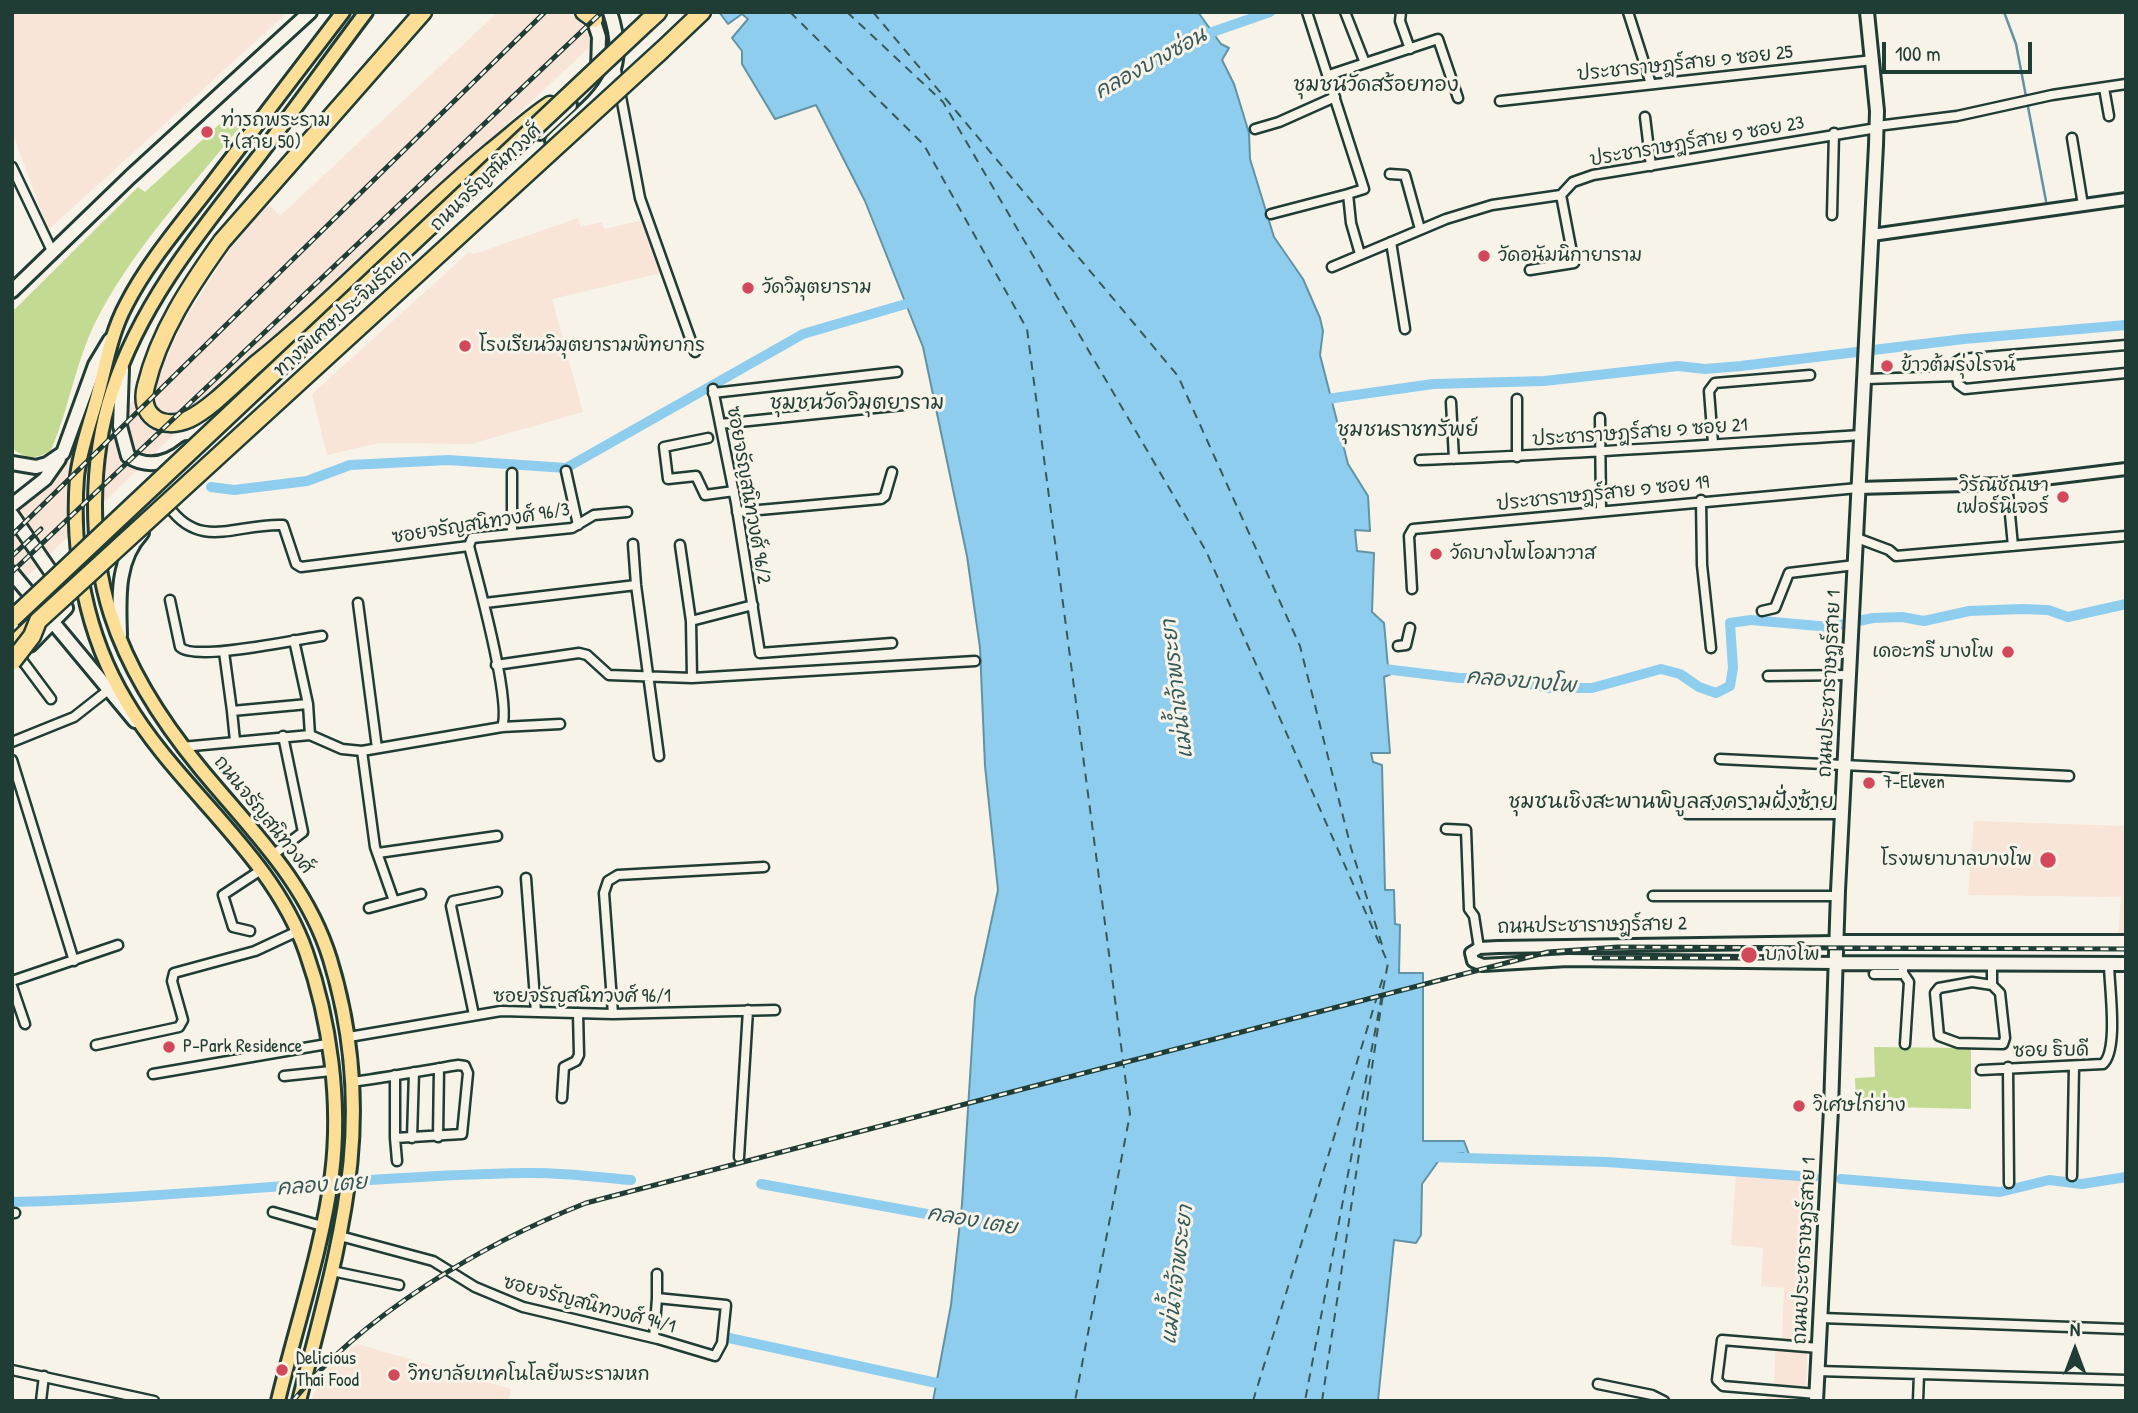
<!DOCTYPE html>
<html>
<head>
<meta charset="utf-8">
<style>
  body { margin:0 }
  #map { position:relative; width:2138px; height:1413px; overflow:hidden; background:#f7f3e8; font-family:"Patrick Hand",sans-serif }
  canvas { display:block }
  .frame { position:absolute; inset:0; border:14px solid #1f3d34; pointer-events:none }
  .north { position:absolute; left:2040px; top:1315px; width:70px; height:70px; -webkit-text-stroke:5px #f7f3e8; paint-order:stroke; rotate:0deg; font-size:19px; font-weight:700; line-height:28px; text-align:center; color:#1f3d34 }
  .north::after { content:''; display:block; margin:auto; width:24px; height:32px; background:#1f3d34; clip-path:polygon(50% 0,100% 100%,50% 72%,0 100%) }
  .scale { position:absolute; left:1882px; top:42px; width:150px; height:32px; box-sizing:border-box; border:4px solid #1f3d34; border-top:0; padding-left:9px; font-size:21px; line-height:24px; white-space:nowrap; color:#1f3d34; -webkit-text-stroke:5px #f7f3e8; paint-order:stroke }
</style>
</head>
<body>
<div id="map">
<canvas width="2138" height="1413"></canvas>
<div class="frame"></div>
<div class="north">N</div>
<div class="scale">100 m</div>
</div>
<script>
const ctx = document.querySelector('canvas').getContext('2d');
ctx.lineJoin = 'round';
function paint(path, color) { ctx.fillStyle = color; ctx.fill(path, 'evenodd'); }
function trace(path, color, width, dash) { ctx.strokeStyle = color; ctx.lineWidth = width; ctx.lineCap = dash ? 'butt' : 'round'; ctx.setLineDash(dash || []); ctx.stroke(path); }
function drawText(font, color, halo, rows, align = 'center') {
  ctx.font = font + ' "Patrick Hand","Playpen Sans Thai",sans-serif'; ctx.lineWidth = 6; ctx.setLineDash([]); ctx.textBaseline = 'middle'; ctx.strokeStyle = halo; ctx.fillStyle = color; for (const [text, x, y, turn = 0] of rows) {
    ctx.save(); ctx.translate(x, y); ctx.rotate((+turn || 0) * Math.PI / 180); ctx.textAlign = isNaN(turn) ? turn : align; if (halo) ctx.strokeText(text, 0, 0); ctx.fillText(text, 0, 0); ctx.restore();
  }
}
paint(new Path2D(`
  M12,12H288L48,230L12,131Z
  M498,12H568L584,26L592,45L163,445L12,591V513L159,377L180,327L244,226L270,205L280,216Z
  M578,218L581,227L602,222L604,229L644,220L662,273L552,299L583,412L471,444L379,443L327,455L312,394L469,252L474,254Z
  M1974,821L2126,826V939H2118L2121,897L1968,895Z
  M1736,1175L1816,1179L1805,1401H1767L1768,1385H1774L1776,1342H1782L1784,1288L1761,1286L1763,1248L1731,1245Z
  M358,1344L511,1389L508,1401H310L332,1361Z`), '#f8e5d8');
paint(new Path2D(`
  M223,121L239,128C189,190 131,251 95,323C75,364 69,409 51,450C37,460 25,459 12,448V312L138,187L145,192Z
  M1874,1047L1971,1048V1109L1856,1106L1855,1078L1875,1077Z`), '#c2da91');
const water = new Path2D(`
  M719,12H1198L1221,44L1229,48L1222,60L1234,84L1249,133L1250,159L1274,237L1303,279L1320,318L1323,331L1320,355L1348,464L1368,496L1370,531L1355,530L1357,551L1374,553L1372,612L1384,623L1388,667L1396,672L1384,677L1390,753H1371L1373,762L1382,765L1385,890H1394L1395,924L1400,925L1399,973H1423V1141H1464L1470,1157L1463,1153L1442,1156L1422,1184L1421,1235L1416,1243L1394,1240L1378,1401H933L951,1305L962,1204L975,998L998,890L985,766L980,648L967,556L923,347L865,201L816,105L775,119L742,64V51L732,38L748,19L742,14L728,24Z`);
paint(water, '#8fcdef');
trace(water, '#6293a4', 2);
trace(new Path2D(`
  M2004,12L2016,44L2046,201`), '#6293a4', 2.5);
trace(new Path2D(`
  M1198,37L1270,12
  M1320,400L1433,384L1544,381L1678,366L1705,369L1741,366L1964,339L2126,325
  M211,487L234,490L307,481L350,465L448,460L566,468L803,334L916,301
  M1376,668L1459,678H1501L1549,688H1592L1661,669L1680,674L1699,687L1716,693L1730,686L1733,668L1730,623L1751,620L1830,627L1873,618L1902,617L1924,621L1969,611L2022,609L2048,610L2068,617L2126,604
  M1429,1157L1607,1162L1814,1177
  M1841,1179L2000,1192L2049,1180L2082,1184L2126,1177
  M761,1184L971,1222
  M12,1202C184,1198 354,1176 526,1173C561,1172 597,1177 631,1180
  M729,1338L946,1385`), '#8fcdef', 10);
trace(new Path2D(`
  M790,12L924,145L1027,329L1130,1114L1075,1401
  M847,12L943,102L1206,551L1388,963L1305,1401
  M873,12L1178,376L1300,646L1351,848L1384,951
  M1253,1401L1384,974
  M1322,1401L1383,994`), '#355a59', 2, [9, 7]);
const minor = new Path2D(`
  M1307,12L1364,189L1348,194L1351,223L1360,254
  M1345,12L1365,63
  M1401,12L1400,21L1410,49
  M1628,12L1651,84
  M616,70L640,198L695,352
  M1329,75L1438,39L1458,98
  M2104,88L2109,116
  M1500,101L1873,60
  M1645,117L1651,166
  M1877,126L1957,116L2052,95L2126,84
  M1255,129L1279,122L1335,97
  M2072,138L2083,205
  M12,167L52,251
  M1390,174L1405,175L1420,229
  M1271,214L1348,194
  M1832,215L1834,133
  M1391,242L1405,329
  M1332,267L1446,219L1492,205L1561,195L1573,182L1593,175L1877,128
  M1530,270L1574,263L1561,195
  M2126,345L1961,359L1956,362L1958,384L1965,389L2126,373
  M1866,379L1957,376
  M713,389L736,503L760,653L892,643
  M713,393L897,372
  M1451,402L1454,459
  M1600,418L1601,510
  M720,424L913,404
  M708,438L664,447L668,479L696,476L705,495L734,491
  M1713,443L1709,391L1715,383L1810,375
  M1517,457V399
  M1420,460C1568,455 1715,444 1863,435
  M566,471L578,525
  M512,473V532
  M2007,483L2013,546
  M1701,500L1702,565L1711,648
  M169,507C201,551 237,523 283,525L296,564L301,567L469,546
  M737,512L881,499L885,496L892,472
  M1857,538L1889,550L1896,556L2126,536
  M633,544L636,585L659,756
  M680,545L691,621
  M469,546C477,577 512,702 502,727
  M469,546L472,538L572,528L594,515L627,512
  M1412,589L1409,536L1413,529L1858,488
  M170,600L180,647C195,662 297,639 322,636
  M358,603L377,748
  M485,603L636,585
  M1762,611L1775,608L1789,573L1855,565
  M294,640L308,704L310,735
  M1398,646L1406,645L1410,628
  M224,652L232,711L308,704
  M19,656L51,699
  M496,665L579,653L587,655L609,675L692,678L691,621L753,605
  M1768,676L1850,675
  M692,678L975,661
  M232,711L235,741
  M12,742L74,717L107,691
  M182,747L310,735L342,749L362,751L502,727L560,724
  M362,751L375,847L394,901
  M1720,759L2069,776
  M12,760L74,961
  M1687,814H1842
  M1446,829L1466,830L1469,909L1474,916L1479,948
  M378,853L497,836
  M274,854L303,832L283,736
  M526,878L536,1012
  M1653,896H1838
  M369,908L421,894
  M250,931L233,927L223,895L261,870
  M1903,973L1909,982L1905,1044
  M1874,974H1900L1903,973V969
  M12,981L118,945
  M1992,985L2000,993L2005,1038L2003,1044L1958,1043L1939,1036L1935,993L1939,988L1972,982L1992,985V963
  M12,986L25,1024
  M613,1014L604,893L608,881L618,875L764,867
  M474,1015L451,906L453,901L497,892
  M349,1037L501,1011L613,1014L775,1010
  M96,1045L179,1027L183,1020L172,981L174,973L255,951L298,931
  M2008,1067L2009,1183
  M1981,1070L2103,1064C2119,1050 2109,985 2109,964
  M153,1074L327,1044
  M284,1076L331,1071
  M352,1082C387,1077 422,1071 458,1065L465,1066L468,1073L462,1134L395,1138V1075
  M562,1098L564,1067L576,1061L579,1055L578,1013
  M438,1137L439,1068
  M395,1138L397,1161
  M412,1138L414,1072
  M739,1157L748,1010
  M2072,1176L2074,1067
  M273,1212L322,1226
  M12,1213H15
  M340,1236L433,1261L475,1287L523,1307L658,1339L715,1356L722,1343L726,1305L657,1298L654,1338
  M332,1271L399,1285
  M657,1298V1274
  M1821,1318L2126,1329
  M12,1370L154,1401
  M1818,1371L2126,1380
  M1598,1384L1652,1395L1664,1401
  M1817,1394L1723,1386L1717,1380L1722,1340L1819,1348
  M41,1401L44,1376
  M1918,1401L1919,1374`);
const tertiary = new Path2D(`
  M1872,235L2126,199
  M1858,488L2002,484L2126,469
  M1835,963L1568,960L1483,965L1473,961L1471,953L1479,948L1498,947L1836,942`);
const secondary = new Path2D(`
  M591,12L599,37L598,69
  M540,133L570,105
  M552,141C595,98 633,81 610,12
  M12,291L130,177L310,12
  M122,369L120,426L128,456C148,469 169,463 187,448
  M12,463L36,467L47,464L63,453L95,365L110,340
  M12,505L45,479L59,459
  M12,515L51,572L66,608L30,645
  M12,573L135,721
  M120,635C119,599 116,561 142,533
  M1836,942H2126
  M1835,963L2126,964
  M1816,1401L1831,1109L1838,891L1876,145L1877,111L1867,12`);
const primary = new Path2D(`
  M278,1401C296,1326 322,1250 332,1174C341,1102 330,1020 306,952C271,852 178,790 126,701C86,635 71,554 77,477C80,449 91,421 98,394C106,365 111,333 126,305C148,262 181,224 211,185C255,128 299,70 343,12
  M299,1401C339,1243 380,1122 330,959C306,881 250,829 200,768C163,723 129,671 111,615C89,547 90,459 112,392C141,302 202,229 259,156C295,109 330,60 366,12`);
const motorway = new Path2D(`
  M423,12L222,241C190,286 159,332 146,386C138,416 162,431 189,419C210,409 237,381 255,365C338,298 410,219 492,151C511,136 530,118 550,105
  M584,12L594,19
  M646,23L658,12
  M662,50L702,12
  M12,646L36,623`);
trace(minor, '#1f3d34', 13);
trace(tertiary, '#1f3d34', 16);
trace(secondary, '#1f3d34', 18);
trace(primary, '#1f3d34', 18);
trace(motorway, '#1f3d34', 21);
trace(minor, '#f7f3e8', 8);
trace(tertiary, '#f7f3e8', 10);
trace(secondary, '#f7f3e8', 12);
trace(primary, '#fcde96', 12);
trace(motorway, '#fcde96', 16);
const rail = new Path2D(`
  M12,535L545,12
  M12,556L41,529
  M12,572L602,12
  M1594,958H1811
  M293,1401C362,1315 484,1243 586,1203L1548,952L1618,947L2126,949`);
trace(rail, '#1f3d34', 5);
trace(rail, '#f7f3e8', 2.5, [8]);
const motorwayBridge = new Path2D(`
  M12,619L646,23
  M12,662L32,636L38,621L662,50`);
trace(motorwayBridge, '#1f3d34', 21, []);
trace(motorwayBridge, '#fcde96', 16);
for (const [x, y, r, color] of [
  [207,132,7,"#d1495b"],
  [1484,256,7,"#d1495b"],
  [748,288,7,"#d1495b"],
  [465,346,7,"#d1495b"],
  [1887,366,7,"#d1495b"],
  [2063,497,7,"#d1495b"],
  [1436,554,7,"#d1495b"],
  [2008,652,7,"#d1495b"],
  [1869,783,7,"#d1495b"],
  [2048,860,9,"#d1495b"],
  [1749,955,9,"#d1495b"],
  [169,1047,7,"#d1495b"],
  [1799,1106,7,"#d1495b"],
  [282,1370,7,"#d1495b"],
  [394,1375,7,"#d1495b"]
]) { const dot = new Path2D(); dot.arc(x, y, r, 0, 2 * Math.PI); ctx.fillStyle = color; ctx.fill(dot); trace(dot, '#f7f3e8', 2.5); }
drawText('19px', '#1f3d34', '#f7f3e8', [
  ["ประชาราษฎร์สาย ๑ ซอย 25",1685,64,-6],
  ["ประชาราษฎร์สาย ๑ ซอย 23",1697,142,-10],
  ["ถนนจรัญสนิทวงศ์",486,178,-44],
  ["ทางพิเศษประจิมรัถยา",343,314,-42],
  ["ประชาราษฎร์สาย ๑ ซอย 21",1640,433,-4],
  ["ประชาราษฎร์สาย ๑ ซอย 19",1603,494,-6],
  ["ซอยจรัญสนิทวงศ์ 96/2",748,495,80],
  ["ซอยจรัญสนิทวงศ์ 96/3",481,524,-9],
  ["ถนนประชาราษฎร์สาย 1",1830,684,-87],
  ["ถนนจรัญสนิทวงศ์",263,815,51],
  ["ถนนประชาราษฎร์สาย 2",1592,926,-1],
  ["ซอยจรัญสนิทวงศ์ 96/1",582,997],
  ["ซอย ธิบดี",2051,1051,-1],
  ["ถนนประชาราษฎร์สาย 1",1805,1251,-87],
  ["ซอยจรัญสนิทวงศ์ 94/1",589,1305,15]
]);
drawText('19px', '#1f3d34', '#f7f3e8', [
  ["ท่ารถพระราม",221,121],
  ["7 (สาย 50)",221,143],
  ["วัดอนัมนิกายาราม",1498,256],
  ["วัดวิมุตยาราม",762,288],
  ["โรงเรียนวิมุตยารามพิทยากร",479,346],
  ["ข้าวต้มรุ่งโรจน์",1901,366],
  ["วิรัณชัณษา",2049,486,"right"],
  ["เฟอร์นิเจอร์",2049,508,"right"],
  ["วัดบางโพโอมาวาส",1450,554],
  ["เดอะทรี บางโพ",1994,652,"right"],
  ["7-Eleven",1883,783],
  ["โรงพยาบาลบางโพ",2032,860,"right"],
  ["บางโพ",1765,955],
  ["P-Park Residence",183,1047],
  ["วิเศษไก่ย่าง",1813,1106],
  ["Delicious",296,1359],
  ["Thai Food",296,1381],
  ["วิทยาลัยเทคโนโลยีพระรามหก",408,1375]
], 'left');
drawText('italic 21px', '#355a59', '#f7f3e8', [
  ["คลองบางซ่อน",1151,64,-29],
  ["คลองบางโพ",1521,682,5],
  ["แม่น้ำเจ้าพระยา",1178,689,-97],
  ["คลอง เตย",322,1186,-4],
  ["คลอง เตย",972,1221,10],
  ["แม่น้ำเจ้าพระยา",1178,1275,-83]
]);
drawText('21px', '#1f3d34', '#f7f3e8', [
  ["ชุมชนวัดสร้อยทอง",1376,85],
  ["ชุมชนวัดวิมุตยาราม",857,403],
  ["ชุมชนราชทรัพย์",1408,430],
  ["ชุมชนเชิงสะพานพิบูลสงครามฝั่งซ้าย",1671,802]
]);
</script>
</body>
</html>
